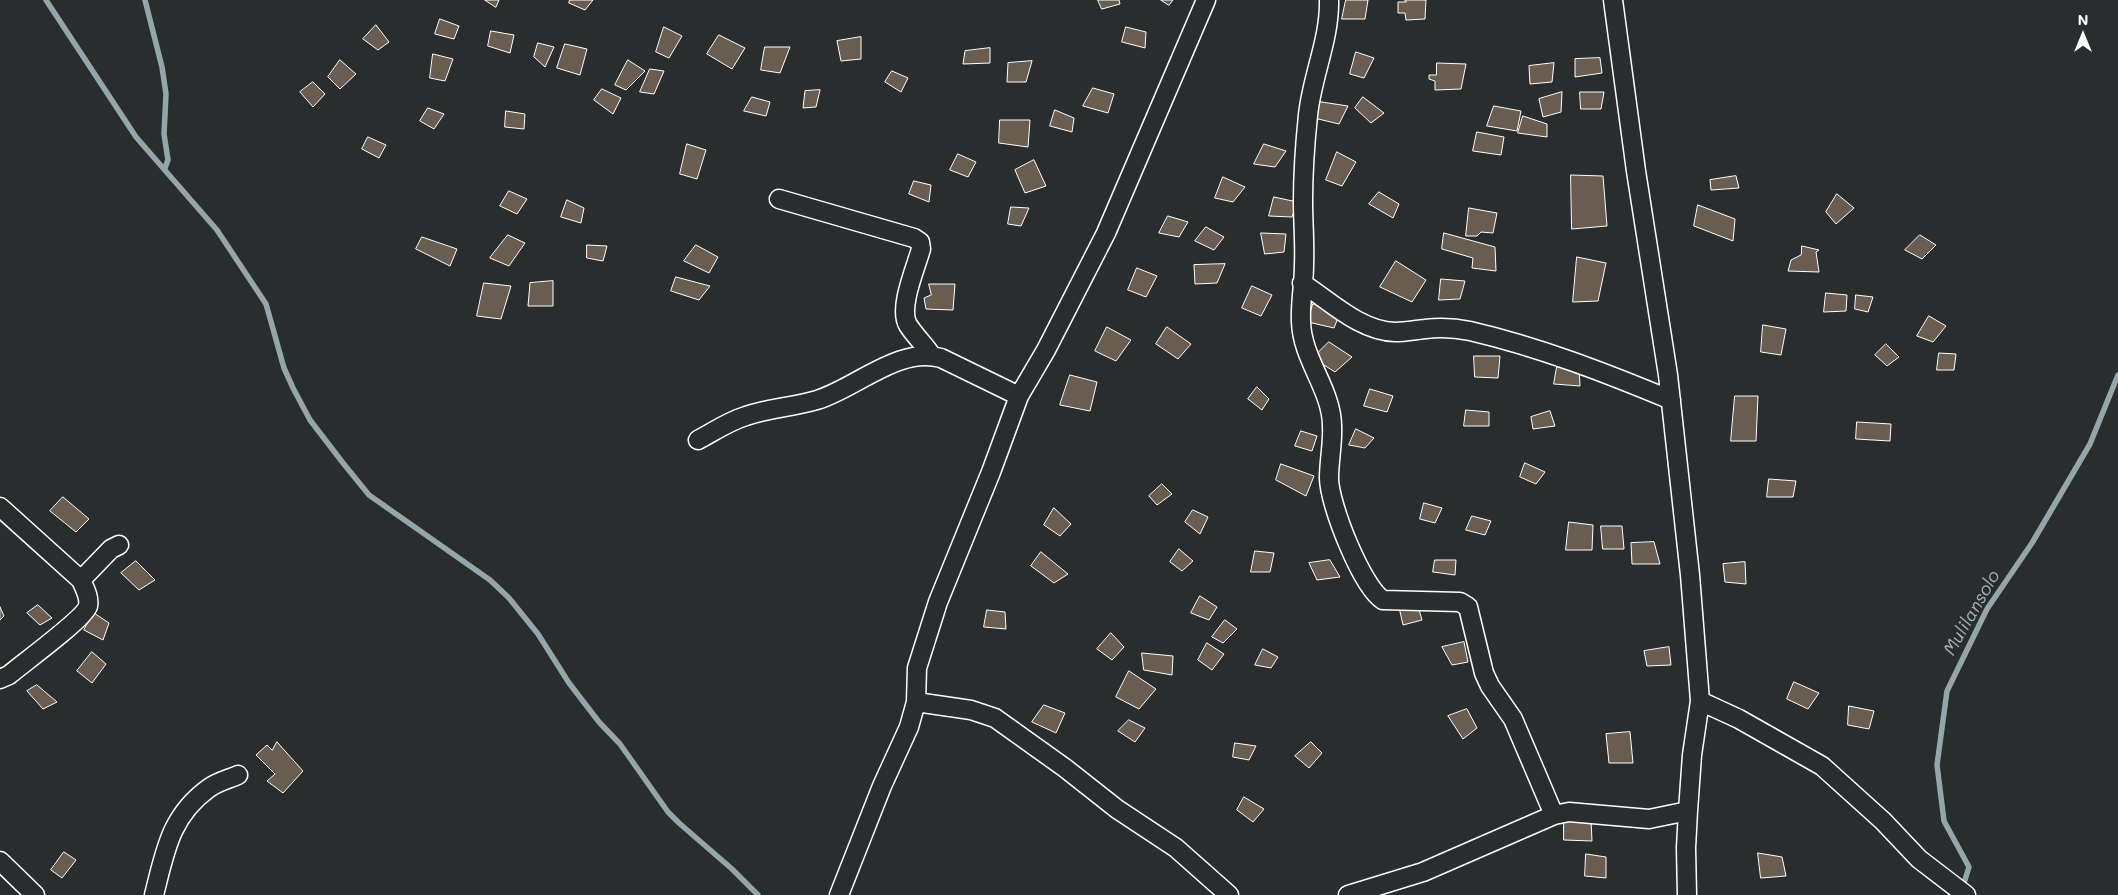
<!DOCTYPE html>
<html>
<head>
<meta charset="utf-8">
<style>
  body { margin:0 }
  #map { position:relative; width:2118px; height:895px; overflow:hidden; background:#2a2d2e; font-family:Mali,sans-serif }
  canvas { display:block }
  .north { position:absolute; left:2058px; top:10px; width:50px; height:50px; -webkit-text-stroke:4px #2a2d2e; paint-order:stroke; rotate:0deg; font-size:14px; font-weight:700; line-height:20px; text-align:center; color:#fff }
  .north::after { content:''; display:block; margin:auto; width:18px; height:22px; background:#fff; clip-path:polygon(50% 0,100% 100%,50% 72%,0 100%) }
</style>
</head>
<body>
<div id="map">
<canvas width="2118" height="895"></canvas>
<div class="north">N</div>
</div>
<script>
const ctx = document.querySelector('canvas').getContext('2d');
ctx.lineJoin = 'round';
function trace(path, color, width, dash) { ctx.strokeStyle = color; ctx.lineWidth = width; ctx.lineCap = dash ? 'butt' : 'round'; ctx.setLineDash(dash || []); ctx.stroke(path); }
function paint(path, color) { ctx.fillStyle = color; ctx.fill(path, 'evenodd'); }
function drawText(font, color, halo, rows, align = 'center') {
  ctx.font = font + ' Mali,sans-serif'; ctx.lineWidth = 4; ctx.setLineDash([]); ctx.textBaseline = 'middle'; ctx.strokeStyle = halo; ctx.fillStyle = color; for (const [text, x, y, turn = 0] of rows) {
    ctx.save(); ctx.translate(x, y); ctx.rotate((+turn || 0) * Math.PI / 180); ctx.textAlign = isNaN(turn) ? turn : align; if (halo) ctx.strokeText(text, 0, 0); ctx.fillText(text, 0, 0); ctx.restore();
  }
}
trace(new Path2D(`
  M46,0L136,137L217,230L266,304L284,368L293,388L310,420L343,463L369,495L490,580L509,598L538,634L569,683L599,722L620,744L668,812L679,823L732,869L758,895
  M145,0L162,67L166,94L164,134L168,160L165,168
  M1964,883L1969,867L1944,821L1937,765L1947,691L1987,609L2032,543L2090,444L2118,375`), '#94a6a9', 5.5);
const building = new Path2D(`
  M485,0H499L496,7Z
  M570,0H593L585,10L569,3Z
  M1098,0H1119L1120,4L1102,9Z
  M1161,0H1173L1169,5Z
  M1346,0H1368L1365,19H1342Z
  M1405,0H1426L1425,19L1406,20L1405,13H1398V2H1406Z
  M440,19L459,26L454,39L435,34Z
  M376,25L389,42L378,50L363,39Z
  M664,27L682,36L669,58L656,52Z
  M1126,27L1146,32L1145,48L1122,42Z
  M491,31L514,35L510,53L488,46Z
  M719,35L745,48L732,69L707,54Z
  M861,37V59L841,61L837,41Z
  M538,43L554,47L545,67L534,57Z
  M565,44L587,49L580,75L557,68Z
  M765,47H790L780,73L761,70Z
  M990,48V63L963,64L965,51Z
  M1356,52L1374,58L1364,78L1350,74Z
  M433,54L453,59L445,81L430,78Z
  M1600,58L1602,73L1575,77V59Z
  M340,60L356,74L340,89L328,77Z
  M628,60L645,71L626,90L615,85Z
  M1032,61L1026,82H1007L1008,63Z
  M1437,63L1466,64L1461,89L1435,90V81L1429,79V75H1436Z
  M1554,63L1552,82L1530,84L1529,66Z
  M650,69L664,71L654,94L640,92Z
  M892,71L908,78L901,92L885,82Z
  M313,82L325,94L313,107L300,92Z
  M1093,88L1114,94L1108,113L1083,106Z
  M602,89L621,98L613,114L594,100Z
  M820,90L816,107L803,108L805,91Z
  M1562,92L1561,112L1543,117L1539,99Z
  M1580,92H1604L1601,109H1581Z
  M752,97L770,102L766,116L744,111Z
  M1363,97L1384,113L1371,123L1355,108Z
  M1315,101L1348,106L1339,124L1310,117Z
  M1494,106L1521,111L1517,131L1487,126Z
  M428,108L444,114L434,129L420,121Z
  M1055,110L1074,118L1072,132L1050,126Z
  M506,111L525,114L524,129L505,127Z
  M1523,116L1547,124V137L1518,133Z
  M1000,120H1030L1028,147L999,143Z
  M1477,132L1504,137L1501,155L1473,151Z
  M368,137L386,145L379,158L362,149Z
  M687,144L706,150L697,179L680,174Z
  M1264,144L1286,151L1275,167L1254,164Z
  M1337,152L1356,162L1342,186L1326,180Z
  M958,154L976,162L968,177L950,170Z
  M1034,160L1046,186L1025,193L1015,170Z
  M1571,175L1603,176L1607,226L1572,229Z
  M1736,176L1739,188L1711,190L1710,180Z
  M1223,177L1245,187L1233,202L1215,198Z
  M914,181L931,185L929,202L909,194Z
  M509,191L527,199L517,214L500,206Z
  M1379,192L1399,204L1393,218L1369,204Z
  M1837,194L1854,208L1836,224L1826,212Z
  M1274,197L1297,202L1292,217L1269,216Z
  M567,200L584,208L581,223L561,217Z
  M1698,205L1735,219L1733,241L1694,226Z
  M1011,207L1029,208L1021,226L1008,224Z
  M1469,208L1497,213L1493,233L1481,232L1477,236H1466Z
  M1168,216L1188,222L1179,237L1159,233Z
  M1206,227L1224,237L1214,250L1195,241Z
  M1261,233L1286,234L1284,252L1265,254Z
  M1444,233L1495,247L1496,271L1472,268L1473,258L1442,249Z
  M508,235L525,243L509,266L490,258Z
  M1920,235L1936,245L1922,259L1905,250Z
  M422,237L457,249L450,266L416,249Z
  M587,245L607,246L603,261L587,258Z
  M696,245L718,257L709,273L684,261Z
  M1802,246L1819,250L1816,252L1819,272L1788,271L1791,260L1801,255Z
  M1577,257L1606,263L1598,301L1573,302Z
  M1396,261L1426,280L1412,302L1380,287Z
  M1225,264L1217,283L1195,284L1194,265Z
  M1137,268L1157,276L1146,297L1128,290Z
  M676,277L710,286L699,300L671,291Z
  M1441,279L1465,281L1460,299L1439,300Z
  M553,281V306H528L530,283Z
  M484,283L511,286L501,319L477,316Z
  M929,284H955L953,310L926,309L924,298L931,295Z
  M1252,286L1272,295L1261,316L1242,308Z
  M1826,293L1847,295L1846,311L1824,312Z
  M1856,295L1873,297L1868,312L1855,309Z
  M1313,304L1340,313L1334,328L1308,322Z
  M1929,316L1946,326L1933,342L1917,336Z
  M1763,325L1786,329L1781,355L1761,352Z
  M1107,327L1131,340L1116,361L1095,351Z
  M1167,327L1191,344L1178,359L1156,344Z
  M1329,342L1352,357L1335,372L1313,358Z
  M1886,344L1899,357L1887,366L1875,355Z
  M1939,353L1956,354L1954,370H1937Z
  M1474,356H1500L1498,378L1475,377Z
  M1557,367L1579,368L1580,386L1554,384Z
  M1070,375L1097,382L1090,411L1060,405Z
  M1257,387L1269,399L1262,410L1248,399Z
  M1370,389L1393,396L1387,412L1364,406Z
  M1735,396H1758L1756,441H1731Z
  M1466,410L1489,412V426H1464Z
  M1550,411L1555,426L1533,429L1531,417Z
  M1857,422L1891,424L1890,441L1856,439Z
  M1356,429L1374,438L1365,448L1349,445Z
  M1301,431L1317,436L1312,451L1295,446Z
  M1525,463L1545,472L1536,484L1520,477Z
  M1281,464L1314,476L1306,496L1276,480Z
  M1769,479L1796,481L1793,497H1767Z
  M1162,484L1172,494L1157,505L1149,496Z
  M63,497L89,519L76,532L50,511Z
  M1424,503L1442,508L1435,523L1420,519Z
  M1054,508L1071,524L1060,536L1044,525Z
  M1193,510L1208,517L1200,534L1185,522Z
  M1472,516L1491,521L1485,535L1466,530Z
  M1569,522L1593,525L1592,550H1566Z
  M1601,526H1622L1624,549H1603Z
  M1654,542L1660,564H1632L1631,543Z
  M1179,549L1193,561L1182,571L1170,562Z
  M1255,551L1274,553L1270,572H1251Z
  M1041,552L1068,574L1054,583L1031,566Z
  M1330,560L1340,577L1317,580L1309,563Z
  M1435,560H1456L1455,575L1433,572Z
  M136,561L155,580L139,590L121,573Z
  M1745,562L1746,584L1725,582L1723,564Z
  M1200,596L1217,607L1209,620L1191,613Z
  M38,605L52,618L40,625L27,613Z
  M1418,606L1422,620L1403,625L1399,607Z
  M0,607L4,616L0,620Z
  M987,610L1005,612L1006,629L984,627Z
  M94,613L109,623L103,640L84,630Z
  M1225,620L1237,629L1223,643L1212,637Z
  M1111,633L1124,647L1112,660L1097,649Z
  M1464,642L1468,662L1452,665L1442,647Z
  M1207,643L1224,654L1212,670L1198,660Z
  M1669,647L1671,665L1647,666L1644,651Z
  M1263,649L1278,657L1271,668L1255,665Z
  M92,652L106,664L92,683L77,671Z
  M1142,653L1173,656L1172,675L1144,670Z
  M1129,671L1156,689L1139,709L1116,697Z
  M1794,682L1819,693L1808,709L1787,699Z
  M37,685L57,702L43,709L27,691Z
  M1044,705L1065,713L1056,733L1032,722Z
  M1849,706L1874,711L1869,729L1848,725Z
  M1467,709L1477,728L1463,739L1448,716Z
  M1129,720L1145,728L1135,742L1118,731Z
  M1630,732L1633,763H1609L1606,734Z
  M277,742L303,771L283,793L267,781L275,774L256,755L267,745L272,750Z
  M1311,742L1322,753L1309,768L1295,756Z
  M1235,743L1256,746L1249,760L1233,757Z
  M1244,797L1264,809L1253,822L1237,810Z
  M1564,820H1591L1592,841L1564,840Z
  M64,852L76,860L62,878L51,870Z
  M1758,853L1782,857L1786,876L1761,878Z
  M1586,854L1606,857V878L1585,876Z`);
paint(building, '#695c50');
trace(building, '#fff', 1);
const minor = new Path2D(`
  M1329,0C1330,39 1312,76 1308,115C1305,144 1303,172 1303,201C1303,223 1305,244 1304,265C1304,284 1300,303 1301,322C1302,359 1332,390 1332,426C1333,443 1329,461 1329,478C1329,504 1362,587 1383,600L1460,602L1468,607L1484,673L1490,686L1513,719L1554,815
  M1613,0L1636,171L1668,375L1690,575L1700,701L1692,755L1688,811L1686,848L1687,895
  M779,199L914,238L920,242L921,249C916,267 898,308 908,325C915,336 925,345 932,356
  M1302,283C1330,301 1360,331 1395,332C1405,332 1415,330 1425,329C1440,327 1456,328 1470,331C1539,347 1606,373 1671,400
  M698,440C713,432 729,421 746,416C769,408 794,407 817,400C856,388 899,346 941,358L1019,396
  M0,507L81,580C84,587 90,597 88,606C84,619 23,663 9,675L0,679
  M81,580L111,549L119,545
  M1700,701L1739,719L1822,766L1883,821L1919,859L1966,895
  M916,702L971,710L995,718L1065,768L1117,809L1176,848L1229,895
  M0,861L35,895
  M154,895C165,852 170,816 209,788C217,782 229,779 238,775
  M839,895L882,786L909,727L916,702L917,668L938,602L991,472L1019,396L1046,350L1106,233L1206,0
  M1348,895L1423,872L1554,815L1569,812L1649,819L1688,811`);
trace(minor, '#fff', 21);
trace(minor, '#2a2d2e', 18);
drawText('italic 18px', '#a6b4b8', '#2a2d2e', [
  ["Mulilansolo",1972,613,-60]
]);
</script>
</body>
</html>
